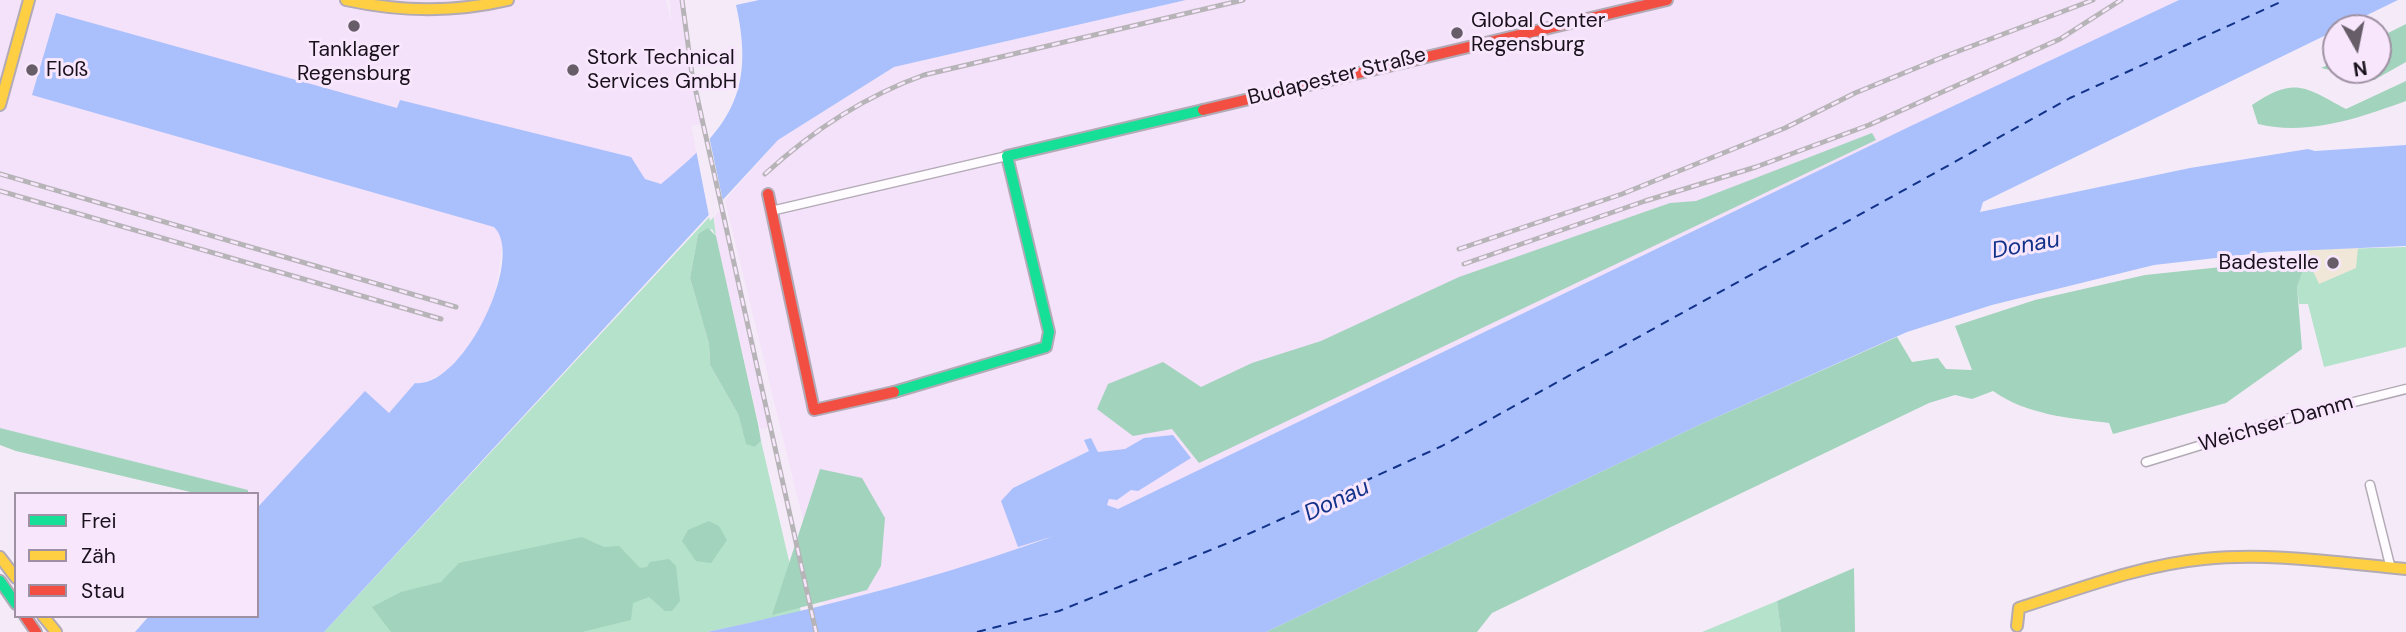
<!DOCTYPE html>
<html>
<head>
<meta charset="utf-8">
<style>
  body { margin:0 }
  #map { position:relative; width:2406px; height:632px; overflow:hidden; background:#f5ebf8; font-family:"DM Sans",sans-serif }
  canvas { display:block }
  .legend { position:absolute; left:14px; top:492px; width:245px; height:126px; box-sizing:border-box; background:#f8e6fd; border:2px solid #9f91a3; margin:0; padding:9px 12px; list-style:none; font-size:21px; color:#19111b }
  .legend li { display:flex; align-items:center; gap:14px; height:35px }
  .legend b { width:35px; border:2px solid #9f91a3 }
  .north { position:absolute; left:2322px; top:14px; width:70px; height:70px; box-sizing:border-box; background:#f8e6fd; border:2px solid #9f91a3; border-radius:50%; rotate:171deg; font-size:19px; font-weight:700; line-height:28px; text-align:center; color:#19111b }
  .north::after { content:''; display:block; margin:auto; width:24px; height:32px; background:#665d68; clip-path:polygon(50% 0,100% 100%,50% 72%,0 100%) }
</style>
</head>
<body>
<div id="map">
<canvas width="2406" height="632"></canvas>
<ul class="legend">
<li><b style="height:9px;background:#16e098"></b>Frei</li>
<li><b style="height:9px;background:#ffcf43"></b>Zäh</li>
<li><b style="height:9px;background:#f24e42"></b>Stau</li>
</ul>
<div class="north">N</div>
</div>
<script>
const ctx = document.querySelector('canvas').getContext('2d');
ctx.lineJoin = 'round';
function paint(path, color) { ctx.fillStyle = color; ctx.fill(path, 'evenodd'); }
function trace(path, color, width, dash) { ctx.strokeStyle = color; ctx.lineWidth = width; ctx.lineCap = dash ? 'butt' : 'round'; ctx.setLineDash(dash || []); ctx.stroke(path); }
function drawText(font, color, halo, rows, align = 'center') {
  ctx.font = font + ' "DM Sans",sans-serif'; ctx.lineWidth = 6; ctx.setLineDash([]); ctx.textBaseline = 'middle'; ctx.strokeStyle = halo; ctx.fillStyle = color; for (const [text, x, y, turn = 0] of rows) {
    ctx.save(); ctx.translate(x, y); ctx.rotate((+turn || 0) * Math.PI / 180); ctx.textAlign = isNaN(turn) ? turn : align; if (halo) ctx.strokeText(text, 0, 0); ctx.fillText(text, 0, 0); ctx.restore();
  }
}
paint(new Path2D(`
  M0,0H666L671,23L670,0H685L691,57L705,123L691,126L697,155L662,184L400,100L398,108L500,233L503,244L495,293L486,318L463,356L446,372L421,384L415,383L389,413L365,392L261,504L257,494L247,490L0,428Z
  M1186,0H2179L1118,509L1107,505L1109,499L1117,500L1131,490L1173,436L1144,438L1125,449L1098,452L1085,440L1089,451L1013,488L1054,536L982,562L824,606L725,200L778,140L894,67Z
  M724,206L771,418L772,427L760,429L716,236L714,217Z`), '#f4e1fa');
paint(new Path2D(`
  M713,213L716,236L712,229L698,234L690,278L709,344L710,365L738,414L746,443L755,447L761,441L801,612L707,632H324Z
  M2406,247V347L2324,367L2308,304H2299L2297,287L2308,250Z
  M1777,601L1781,632H1702Z`), '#b5e2cb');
paint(new Path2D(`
  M2406,24V62L2374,80L2321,68L2336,61V70H2378V38Z
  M2406,81V101C2359,118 2308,136 2258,124L2252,105C2295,76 2305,87 2346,109Z
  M1872,133L1876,140L1199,463L1172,429L1133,436L1097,409L1108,384L1163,362L1201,387L1252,363L1321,341L1459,277L1670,203L1696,201Z
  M708,228L716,236L758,424L761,441L755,447L746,444L738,414L710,365L709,344L690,278L698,234Z
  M2307,258L2297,287L2302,349L2226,403L2113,434L2109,423C2069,418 2027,415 1993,391L1972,399L1955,395L1929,403L1492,613L1477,632H1266L1699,425L1897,337L1912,362L1938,358L1946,369L1972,370L1955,326L2035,300L2145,275Z
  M0,428L248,490V494H199L16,451L0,445Z
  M820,469L862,478L885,518L881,566L867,590L772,615Z
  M709,521L719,526L727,540L711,563L696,561L682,541L688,530Z
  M582,537L604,547L619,546L640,568L647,567L650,562L669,559L676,566L680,601L672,611H665L649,597L633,603L631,620L582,632H391L372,607L401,592L441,582L459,563Z
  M1854,568L1855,632H1781L1777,601Z`), '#a2d3bc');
paint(new Path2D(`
  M2358,248L2356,268L2319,284L2307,258L2308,250Z`), '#f1e7d8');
paint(new Path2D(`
  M759,0H1186L894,67L778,140L324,632H135L149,616H257V508L365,391L389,413L415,383C463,389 526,257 494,227L32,95L56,13L397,108L400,100L631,157L645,179L661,184C728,129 756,94 736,5Z
  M2179,0H2398L1983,202L1980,212L2190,168L2308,149L2315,151L2406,145V246L2269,252L2154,265L1992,305L1907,332L1699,425L1266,632H707C824,607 941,577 1054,536L1018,547L1001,501L1013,488L1089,451L1084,440L1091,438L1098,452L1125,449L1144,438L1173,435L1191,458L1138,491L1131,490L1117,500L1109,499L1107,505L1118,509L1915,124Z`), '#a9c0fc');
paint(new Path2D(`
  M709,136L724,206L710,221L696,150Z`), '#f5ebf8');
trace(new Path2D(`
  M977,632L1059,611L1233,541L1442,446L2070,98L2285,0`), '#12328a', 2, [9, 7]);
const street = new Path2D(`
  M771,211L1007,156
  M2146,462L2286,419L2406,389
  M2370,485L2390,565`);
const fast = new Path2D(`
  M894,392L1046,347L1049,332L1007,156L1203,110
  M0,581L16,604`);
const slow = new Path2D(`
  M346,0C401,12 453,13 508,0
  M0,105L29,0
  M0,557L16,578
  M43,616L56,632
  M2017,626L2019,608C2079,589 2141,565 2204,559C2271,552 2340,563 2406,569`);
const jam = new Path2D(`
  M1203,110L1667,0
  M768,194L814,410L894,392
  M25,616L36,632`);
trace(street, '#b2aab5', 11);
trace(fast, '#b2aab5', 14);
trace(slow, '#b2aab5', 14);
trace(jam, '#b2aab5', 14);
trace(street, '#fefcfe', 8);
trace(fast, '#16e098', 10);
trace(slow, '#ffcf43', 10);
trace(jam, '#f24e42', 10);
const rail = new Path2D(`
  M682,0L692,74L816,632
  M0,174L456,307
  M765,174C812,131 865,96 924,75L1243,0
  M0,191L441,319
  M1459,249L1622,194L1785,128L1855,93L1943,57L2093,0
  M1464,264L1645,201L1756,167L1869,125L2060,39L2121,0`);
trace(rail, '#b6b4b7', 5);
trace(rail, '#f8e6fd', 2.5, [8]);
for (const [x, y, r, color] of [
  [354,26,7,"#665d68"],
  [1457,33,7,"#665d68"],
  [32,70,7,"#665d68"],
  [573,70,7,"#665d68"],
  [2333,263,7,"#665d68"]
]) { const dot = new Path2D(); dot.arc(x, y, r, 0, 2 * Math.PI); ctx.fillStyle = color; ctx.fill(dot); trace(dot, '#f8e6fd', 2.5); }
drawText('21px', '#19111b', '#f8e6fd', [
  ["Global Center",1471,21],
  ["Regensburg",1471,45],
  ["Tanklager",354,50,"center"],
  ["Regensburg",354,74,"center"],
  ["Stork Technical",587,58],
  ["Services GmbH",587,82],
  ["Floß",46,70],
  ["Badestelle",2319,263,"right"]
], 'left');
drawText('21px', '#19111b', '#f8e6fd', [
  ["Budapester Straße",1337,77,-14],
  ["Weichser Damm",2276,424,-16]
]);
drawText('italic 23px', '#12328a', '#f8e6fd', [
  ["Donau",2026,246,-10],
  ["Donau",1337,501,-25]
]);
</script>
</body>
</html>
